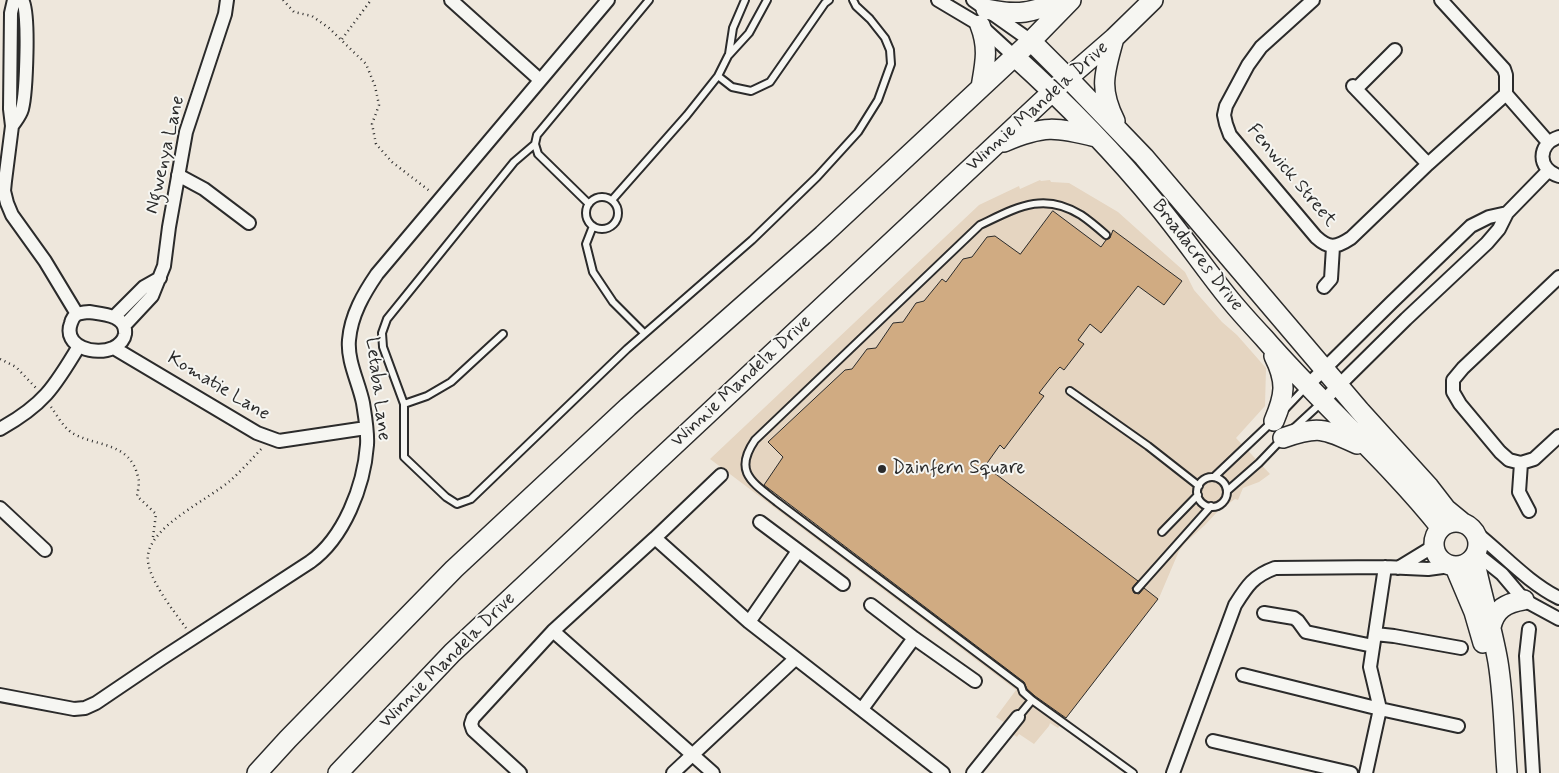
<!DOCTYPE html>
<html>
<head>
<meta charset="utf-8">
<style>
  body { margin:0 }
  canvas { display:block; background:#eee7dc }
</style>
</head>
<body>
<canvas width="1559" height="773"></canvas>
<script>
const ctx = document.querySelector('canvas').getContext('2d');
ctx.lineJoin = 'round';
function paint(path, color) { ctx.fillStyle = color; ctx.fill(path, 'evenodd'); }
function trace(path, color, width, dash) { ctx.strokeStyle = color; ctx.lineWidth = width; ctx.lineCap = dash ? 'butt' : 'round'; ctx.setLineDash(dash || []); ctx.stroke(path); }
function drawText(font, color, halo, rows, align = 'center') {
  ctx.font = font + ' Mynerve,sans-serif'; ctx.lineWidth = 4; ctx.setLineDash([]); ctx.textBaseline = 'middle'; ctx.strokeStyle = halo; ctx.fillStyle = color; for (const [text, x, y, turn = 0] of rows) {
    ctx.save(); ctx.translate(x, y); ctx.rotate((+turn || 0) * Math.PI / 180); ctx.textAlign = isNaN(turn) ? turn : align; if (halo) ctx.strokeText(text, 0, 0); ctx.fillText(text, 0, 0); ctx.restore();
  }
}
paint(new Path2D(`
  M1040,180L1041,181L1050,180L1051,182L1069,183L1118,212L1185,272L1194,290L1222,322L1237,335L1266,368L1265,406L1236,438L1270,474L1259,482L1243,488L1238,500L1235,499L1218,511L1205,525L1185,543L1179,551L1159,598L1121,647L1058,728L1050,723L1049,726L1034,744L1019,734L1017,737L1008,731L1011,727L996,717L1016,690L710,459L979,205L1019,186L1020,189Z`), '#e5d5c1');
const building = new Path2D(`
  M1053,211L1101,247L1106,240L1110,238L1113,230L1182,281L1164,305L1138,286L1101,333L1090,324L1078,340L1084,344L1064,370L1060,367L1057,370L1039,393L1044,396L1004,449L1000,445L985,466L1138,581L1132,588L1134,593L1139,594L1144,588L1158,599L1066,718L1035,696L1027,689L1024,682L764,485L783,457L768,442L845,370L852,369L867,349L876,348L893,323L903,322L916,303L924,301L942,279L946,282L963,259L972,257L987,237L995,236L1020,254Z`);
paint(building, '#d0ab82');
trace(building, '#2b2b2b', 1);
const lane = new Path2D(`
  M729,54L733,28L745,0
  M718,76L732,87L751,91L770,82L825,3L829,0
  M535,144L514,162L387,319L382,333L383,347L404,404V457L446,497L457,504L471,499L627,349L752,240L817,177L858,132L878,100L891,64L890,50L885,38L870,19L856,6L853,0
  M586 213a16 16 0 1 1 32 0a16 16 0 1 1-32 0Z
  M612,200L687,115L718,76L728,56L749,33L767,0
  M589,204L538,154L535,144L537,135L649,0
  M593,226L586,244L593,272L613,302L644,333
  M1106,235C1098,228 1090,221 1081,215C1043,191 1016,208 980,225L755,440C733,472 752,482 777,502L1021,686L1023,692L1032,700L1133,773
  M1070,391L1148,446L1199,486
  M404,404L427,396L451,382L503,334
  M1285,409L1306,387
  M1294,428L1321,403
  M1214,477L1273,421
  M1197 492a15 15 0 1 1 30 0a15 15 0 1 1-30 0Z
  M1227,491L1259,463L1281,440
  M1162,532L1198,495
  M1137,589L1211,506
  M1018,717L1032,700`);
const street = new Path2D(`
  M14,0L11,13L10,109L12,126L5,181L4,191L7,203L12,215L45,261L77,314
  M451,0L540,80
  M938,0L980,25L1014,56
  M973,0L1031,41
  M1313,0L1261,47L1248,65L1226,106L1224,115L1226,124L1230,135L1316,237C1329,249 1336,248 1351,238L1428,164L1506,94
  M1441,0L1504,69L1506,75V94L1548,142
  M1353,86L1428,164
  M1356,89L1395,50
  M12,126C16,120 20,116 22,109C26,94 30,9 22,0
  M1559,137C1537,144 1537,169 1559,176
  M178,175L204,189L249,223
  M1559,277L1463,368L1453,380V392L1460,404L1500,452L1509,460L1521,463L1534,459L1559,436
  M1324,287L1331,279L1333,247
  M89,312C102,314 127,315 125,334C124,341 119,345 113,348C96,356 62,347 71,323C72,319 74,316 77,314C81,313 85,312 89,312Z
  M114,317L144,287L160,278
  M124,326L152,296L164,266L169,227L186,132L225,14L227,0
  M114,348L257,433L279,441L366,428
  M1307,386L1391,303L1471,226L1489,217L1507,213
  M1322,402L1406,319L1487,243L1499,229L1507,213L1548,171
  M0,429C43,405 54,388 79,346
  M1521,463L1519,492L1529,511
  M0,508L45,550
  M760,522L843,584
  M1475,532C1503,554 1527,582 1559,598
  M655,538L721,475
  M1477,554L1502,574L1524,600L1559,619
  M1398,568L1434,546
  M871,605L914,638L975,681
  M1264,613L1294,618L1298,621L1306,632L1373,646
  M749,622L798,551
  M1529,629L1526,656L1533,773
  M553,631L713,773
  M1375,634L1394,636L1461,648
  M1243,675L1380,709L1458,726
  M0,695L74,709L85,708L96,703L161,659L310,562C344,538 364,486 367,445C368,432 365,416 363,403C359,383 347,361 349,340C351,315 364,293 377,274L608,0
  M862,709L914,638
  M1213,741L1351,773
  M520,773L473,730L471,724L473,718L553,631L655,538L749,622L943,773
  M673,773L795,659
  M973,773L1018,717
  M1173,773L1235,605C1247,586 1253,576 1275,568L1385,567L1428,569L1450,566
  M1366,773L1380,709L1370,667L1385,567`);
const secondary = new Path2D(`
  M986,9C1018,16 1032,13 1062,0
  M980,25C989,48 985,64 981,87
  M1114,38C1105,72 1098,87 1115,121
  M1031,41L1068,78L1144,157L1360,411L1429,487L1446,509L1463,523
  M1014,56C1065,102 1114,152 1158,206C1182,235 1203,266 1227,296C1238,310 1251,324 1264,338C1321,404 1387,460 1441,528
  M1004,142C1044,125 1055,127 1096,137
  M1274,421C1285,395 1287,382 1274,356
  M1283,438C1318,426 1323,428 1357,444
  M1434 544a22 22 0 1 1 44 0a22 22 0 1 1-44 0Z
  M1474,558C1481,593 1492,627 1498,662C1504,699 1504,736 1507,773
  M1455,567L1474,612L1483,643
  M1491,627C1495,609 1506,603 1524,600
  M257,773L288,739L454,569L628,407L823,235L1031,41L1071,0
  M338,773L452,653L1053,91L1114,38L1153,0`);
trace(lane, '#2b2b2b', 10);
trace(street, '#2b2b2b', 16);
trace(secondary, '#2b2b2b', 22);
trace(new Path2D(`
  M283,0L294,12L312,16L329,28L366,64L375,86L379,105L372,124L376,144L392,162L431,192
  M342,39L371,0
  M0,359L16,367L37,389
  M51,407C57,415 64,429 74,434C98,447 130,442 138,477C140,482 138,490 137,496L156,514L153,537
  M186,628C174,611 145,576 148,555C152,525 208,500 231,480C242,470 253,458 263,447`), '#2b2b2b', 2.5, [1, 4]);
trace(lane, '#f6f6f2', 6);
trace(street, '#f6f6f2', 12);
trace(secondary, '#f6f6f2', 19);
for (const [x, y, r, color] of [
  [882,469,5,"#2b2b2b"]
]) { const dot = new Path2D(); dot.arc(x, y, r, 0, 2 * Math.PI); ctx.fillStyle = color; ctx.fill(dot); trace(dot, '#f6f6f2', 2); }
drawText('19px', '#2b2b2b', '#f6f6f2', [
  ["Winnie Mandela Drive",1038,107,-42],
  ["Ngwenya Lane",166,155,-77],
  ["Fenwick Street",1291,176,50],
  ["Broadacres Drive",1197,256,52],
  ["Winnie Mandela Drive",742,382,-43],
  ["Komatie Lane",218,387,31],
  ["Letaba Lane",377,389,83],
  ["Winnie Mandela Drive",448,661,-45]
]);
drawText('19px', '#2b2b2b', '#f6f6f2', [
  ["Dainfern Square",892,469]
], 'left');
</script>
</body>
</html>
